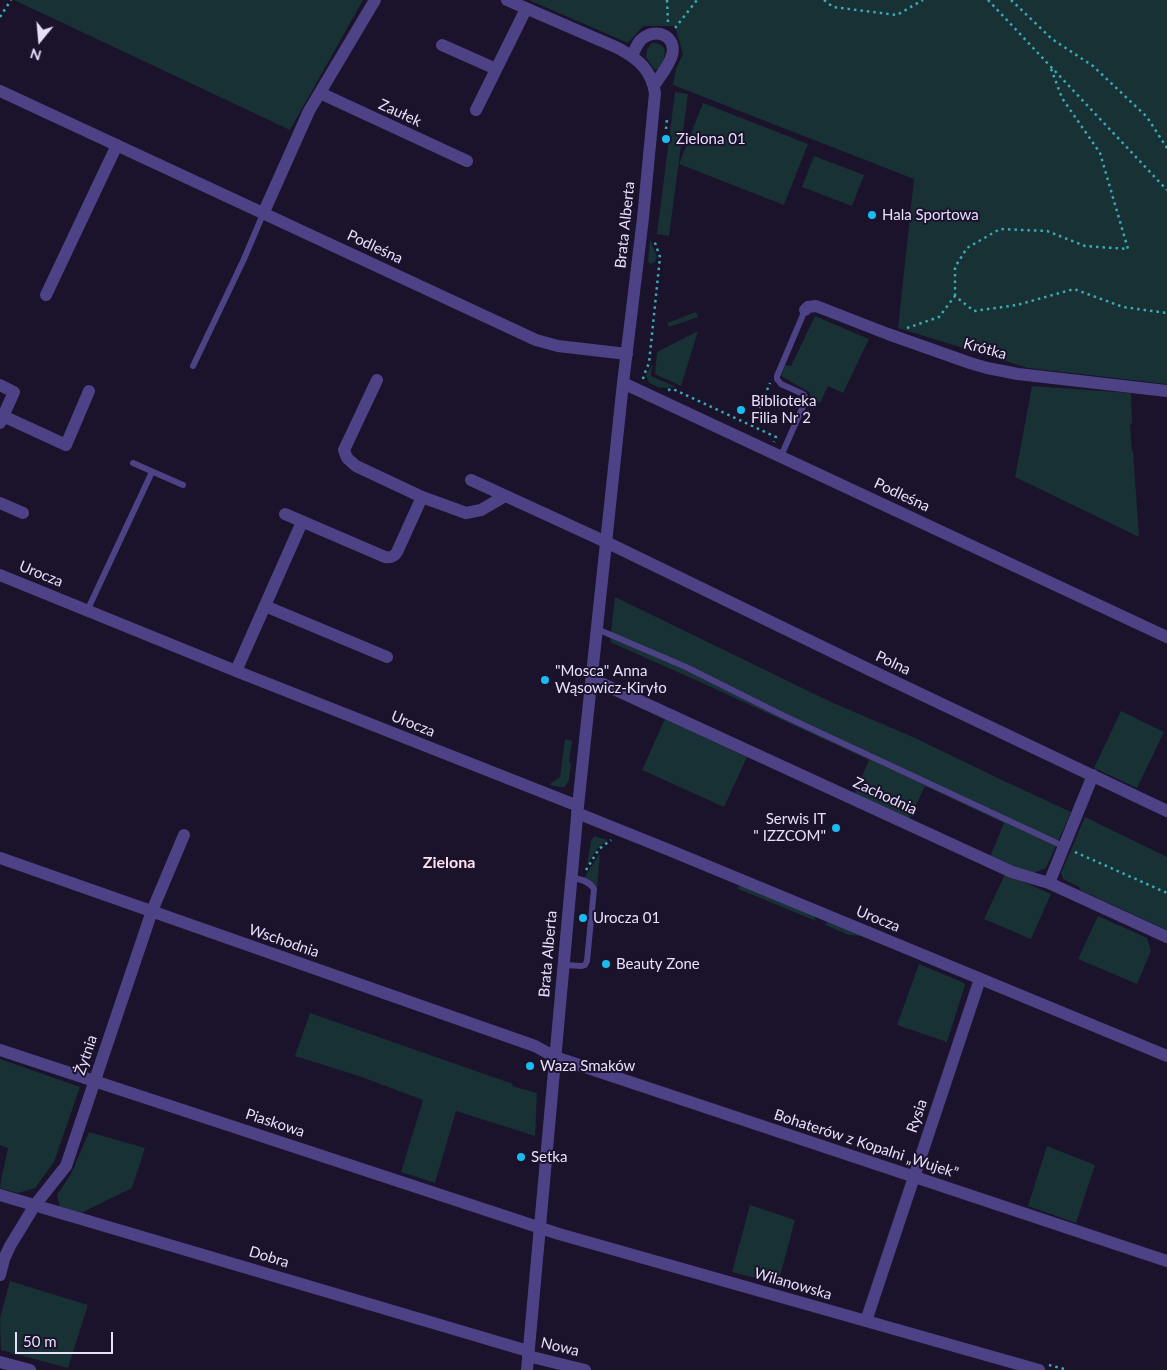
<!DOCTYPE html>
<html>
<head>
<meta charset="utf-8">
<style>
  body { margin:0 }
  #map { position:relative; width:1167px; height:1370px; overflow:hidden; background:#1b132b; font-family:Lato,sans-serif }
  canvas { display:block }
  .north { position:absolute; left:15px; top:15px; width:50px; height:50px; -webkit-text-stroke:4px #1b132b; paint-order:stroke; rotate:197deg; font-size:14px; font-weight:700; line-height:20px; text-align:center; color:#e7dffd }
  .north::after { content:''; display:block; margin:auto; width:18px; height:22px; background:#e7dffd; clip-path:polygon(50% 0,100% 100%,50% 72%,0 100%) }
  .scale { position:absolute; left:15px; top:1332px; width:98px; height:22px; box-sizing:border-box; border:2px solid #e7dffd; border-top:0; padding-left:6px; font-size:15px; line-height:18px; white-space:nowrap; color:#e7dffd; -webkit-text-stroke:4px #1b132b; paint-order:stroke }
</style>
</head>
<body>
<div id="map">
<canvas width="1167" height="1370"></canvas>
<div class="north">N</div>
<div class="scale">50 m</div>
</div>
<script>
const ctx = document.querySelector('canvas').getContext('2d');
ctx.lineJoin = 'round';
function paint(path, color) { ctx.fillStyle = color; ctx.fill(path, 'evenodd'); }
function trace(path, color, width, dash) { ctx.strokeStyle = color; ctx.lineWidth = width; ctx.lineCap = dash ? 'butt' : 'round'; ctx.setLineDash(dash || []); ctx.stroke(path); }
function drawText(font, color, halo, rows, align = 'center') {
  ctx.font = font + ' Lato,sans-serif'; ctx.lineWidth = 4; ctx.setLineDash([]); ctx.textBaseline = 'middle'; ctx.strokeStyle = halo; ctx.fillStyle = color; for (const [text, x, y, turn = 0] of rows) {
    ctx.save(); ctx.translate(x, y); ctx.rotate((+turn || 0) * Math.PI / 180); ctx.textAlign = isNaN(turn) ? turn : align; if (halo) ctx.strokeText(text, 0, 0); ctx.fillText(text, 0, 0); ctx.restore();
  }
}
paint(new Path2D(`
  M14,0H363L290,130Z
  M529,0H1167V384L1028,368L898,328L914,179L673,85L676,69L683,54L675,26H643L628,43Z
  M652,43C672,43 664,59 659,69H654L646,57L647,49Z
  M675,92L688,94L669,236L657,234Z
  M703,103L808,144L784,205L679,164Z
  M814,156L864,175L852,206L802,187Z
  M650,239L657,257L655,262L651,264L648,262Z
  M696,312L698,317L669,327L667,323Z
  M815,316L869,339L843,393L828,386L820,403L812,399L809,392L781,376L785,365L791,366Z
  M698,331L681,386L655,374L657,352Z
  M652,365L651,376L676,387L660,388L649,383L646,375Z
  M1032,386L1131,393L1132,424H1130L1132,451H1133L1139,537L1015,477Z
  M615,597L831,702L913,737L1000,779L1071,812L1046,868L1028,875L990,857L1004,823L925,786L909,820L854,795L869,760L698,681L610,642Z
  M1121,711L1164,732L1137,788L1094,768Z
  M665,719L747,757L724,807L642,770Z
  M565,739L572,741L569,762L571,764L569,780L565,787H560L550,785L551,783L560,777Z
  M1085,817L1167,857V930L1080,890L1079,887L1063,879L1061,873Z
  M594,836L607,840L597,849L587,865L591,841Z
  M600,853L597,888L583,880Z
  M1005,874L1051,894L1031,939L984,919Z
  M742,885L814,915L816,921L736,888Z
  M1098,916L1147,938L1151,951L1137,984L1078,959Z
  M829,922L863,936L849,935L825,925L826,923Z
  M919,964L962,982L965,985L947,1042L897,1025Z
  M310,1013L513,1084L512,1086L537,1093L535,1136L456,1111L435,1183L401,1172L423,1100L359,1076L295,1056Z
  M0,1059L80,1087L54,1162L35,1188L18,1193L0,1188L1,1180L8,1148L0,1145Z
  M89,1132L145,1148L132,1188L81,1213L60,1207L57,1195L71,1174Z
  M1047,1146L1095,1165L1076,1223L1028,1206Z
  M750,1205L795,1220L778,1284L732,1272Z
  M10,1281L88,1305L68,1368L1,1350L0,1318Z`), '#173134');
trace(new Path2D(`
  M667,0L668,23
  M824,0L833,7L897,15L923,0
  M988,0L1167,190
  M1011,0L1052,39L1093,66L1147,117L1167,148
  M0,17L11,0
  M675,28L697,0
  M666,129L667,119L666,118
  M955,296V267L967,248L1000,229L1047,231L1085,246L1128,249L1100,153L1062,98L1050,66
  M907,328L939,317L955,296L974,311L1017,305L1074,289L1123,307L1167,313
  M643,379L644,375L649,363L660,257L654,240
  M668,390L673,389L776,437L774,442
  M752,426L770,383
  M1075,852L1167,893
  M586,870L599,849L611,840
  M1049,1365L1068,1370`), '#3aabb6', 2.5, [2.5, 4]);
trace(new Path2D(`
  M193,366L244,259L263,214
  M781,456L805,402V397L803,394L781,384L777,379V376L805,310
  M133,463L183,485
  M87,611L152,472
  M597,629L686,667L782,715L1063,846
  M564,965L582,966L585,965L587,961L594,889C589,881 581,879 572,878`), '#4e4286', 6);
trace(new Path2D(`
  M507,0L618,48C638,59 651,69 655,93L643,218L623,383L578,806L527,1370
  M442,45L496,69
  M632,56C635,50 637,43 642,39C656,27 677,36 672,55C669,66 660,76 654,86
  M0,91L536,340L558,346L627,354
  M320,93L467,161
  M476,110L526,9
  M263,214L309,111L375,0
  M46,295L117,145
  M805,310L808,307L816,306L888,334L970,363L987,368L1018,374L1167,391
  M377,380L344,450L347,458L356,466L422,497L466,513L481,510L505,496
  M623,383L1167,637
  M0,385L14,392L0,423
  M3,416L66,445L89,391
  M471,480L606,542L870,670L1167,811
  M0,503L23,513
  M285,514L385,557C391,558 394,557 397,552L422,497
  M0,575L236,671L578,806
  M265,606L387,657
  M236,671L302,522
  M592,679L1012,872L1049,883L1167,937
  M577,813L669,850L1167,1056
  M0,858L535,1046L555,1057L1167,1261
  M1049,883L1093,775
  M0,1050L559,1234L1039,1370
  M0,1195L528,1351
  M0,1275L4,1259L10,1246L35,1205L66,1166L152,911L184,835
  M866,1321L980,979
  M528,1356L585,1370
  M0,1362L30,1370`), '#4e4286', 12);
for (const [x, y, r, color] of [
  [666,139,5,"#1abbee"],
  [872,215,5,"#1abbee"],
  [741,410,5,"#1abbee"],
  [545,680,5,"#1abbee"],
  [836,828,5,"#1abbee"],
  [583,918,5,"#1abbee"],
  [606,964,5,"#1abbee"],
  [530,1066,5,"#1abbee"],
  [521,1157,5,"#1abbee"]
]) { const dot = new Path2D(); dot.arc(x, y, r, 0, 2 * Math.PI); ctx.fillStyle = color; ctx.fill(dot); trace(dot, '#1b132b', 2); }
drawText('15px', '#e7dffd', '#1b132b', [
  ["Zaułek",400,113,25],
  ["Brata Alberta",625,225,-84],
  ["Podleśna",375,247,25],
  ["Krótka",985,349,15],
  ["Podleśna",902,495,25],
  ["Urocza",41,574,22],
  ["Polna",893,663,25],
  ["Urocza",413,724,22],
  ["Zachodnia",885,796,25],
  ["Urocza",878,919,22],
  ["Wschodnia",284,941,19],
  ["Brata Alberta",548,954,-85],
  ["Żytnia",86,1055,-71],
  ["Rysia",917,1116,-71],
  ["Piaskowa",275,1123,18],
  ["Bohaterów z Kopalni „Wujek”",866,1144,18],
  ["Dobra",269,1257,17],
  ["Wilanowska",793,1284,16],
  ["Nowa",560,1347,13]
]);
drawText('15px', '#e7dffd', '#1b132b', [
  ["Zielona 01",676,139],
  ["Hala Sportowa",882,215],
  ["Biblioteka",751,401],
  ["Filia Nr 2",751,418],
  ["\"Mosca\" Anna",555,671],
  ["Wąsowicz-Kiryło",555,688],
  ["Serwis IT",826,819,"right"],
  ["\" IZZCOM\"",826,836,"right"],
  ["Urocza 01",593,918],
  ["Beauty Zone",616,964],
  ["Waza Smaków",540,1066],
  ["Setka",531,1157]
], 'left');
drawText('bold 16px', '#fde1ef', '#1b132b', [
  ["Zielona",449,863]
]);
</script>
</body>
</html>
